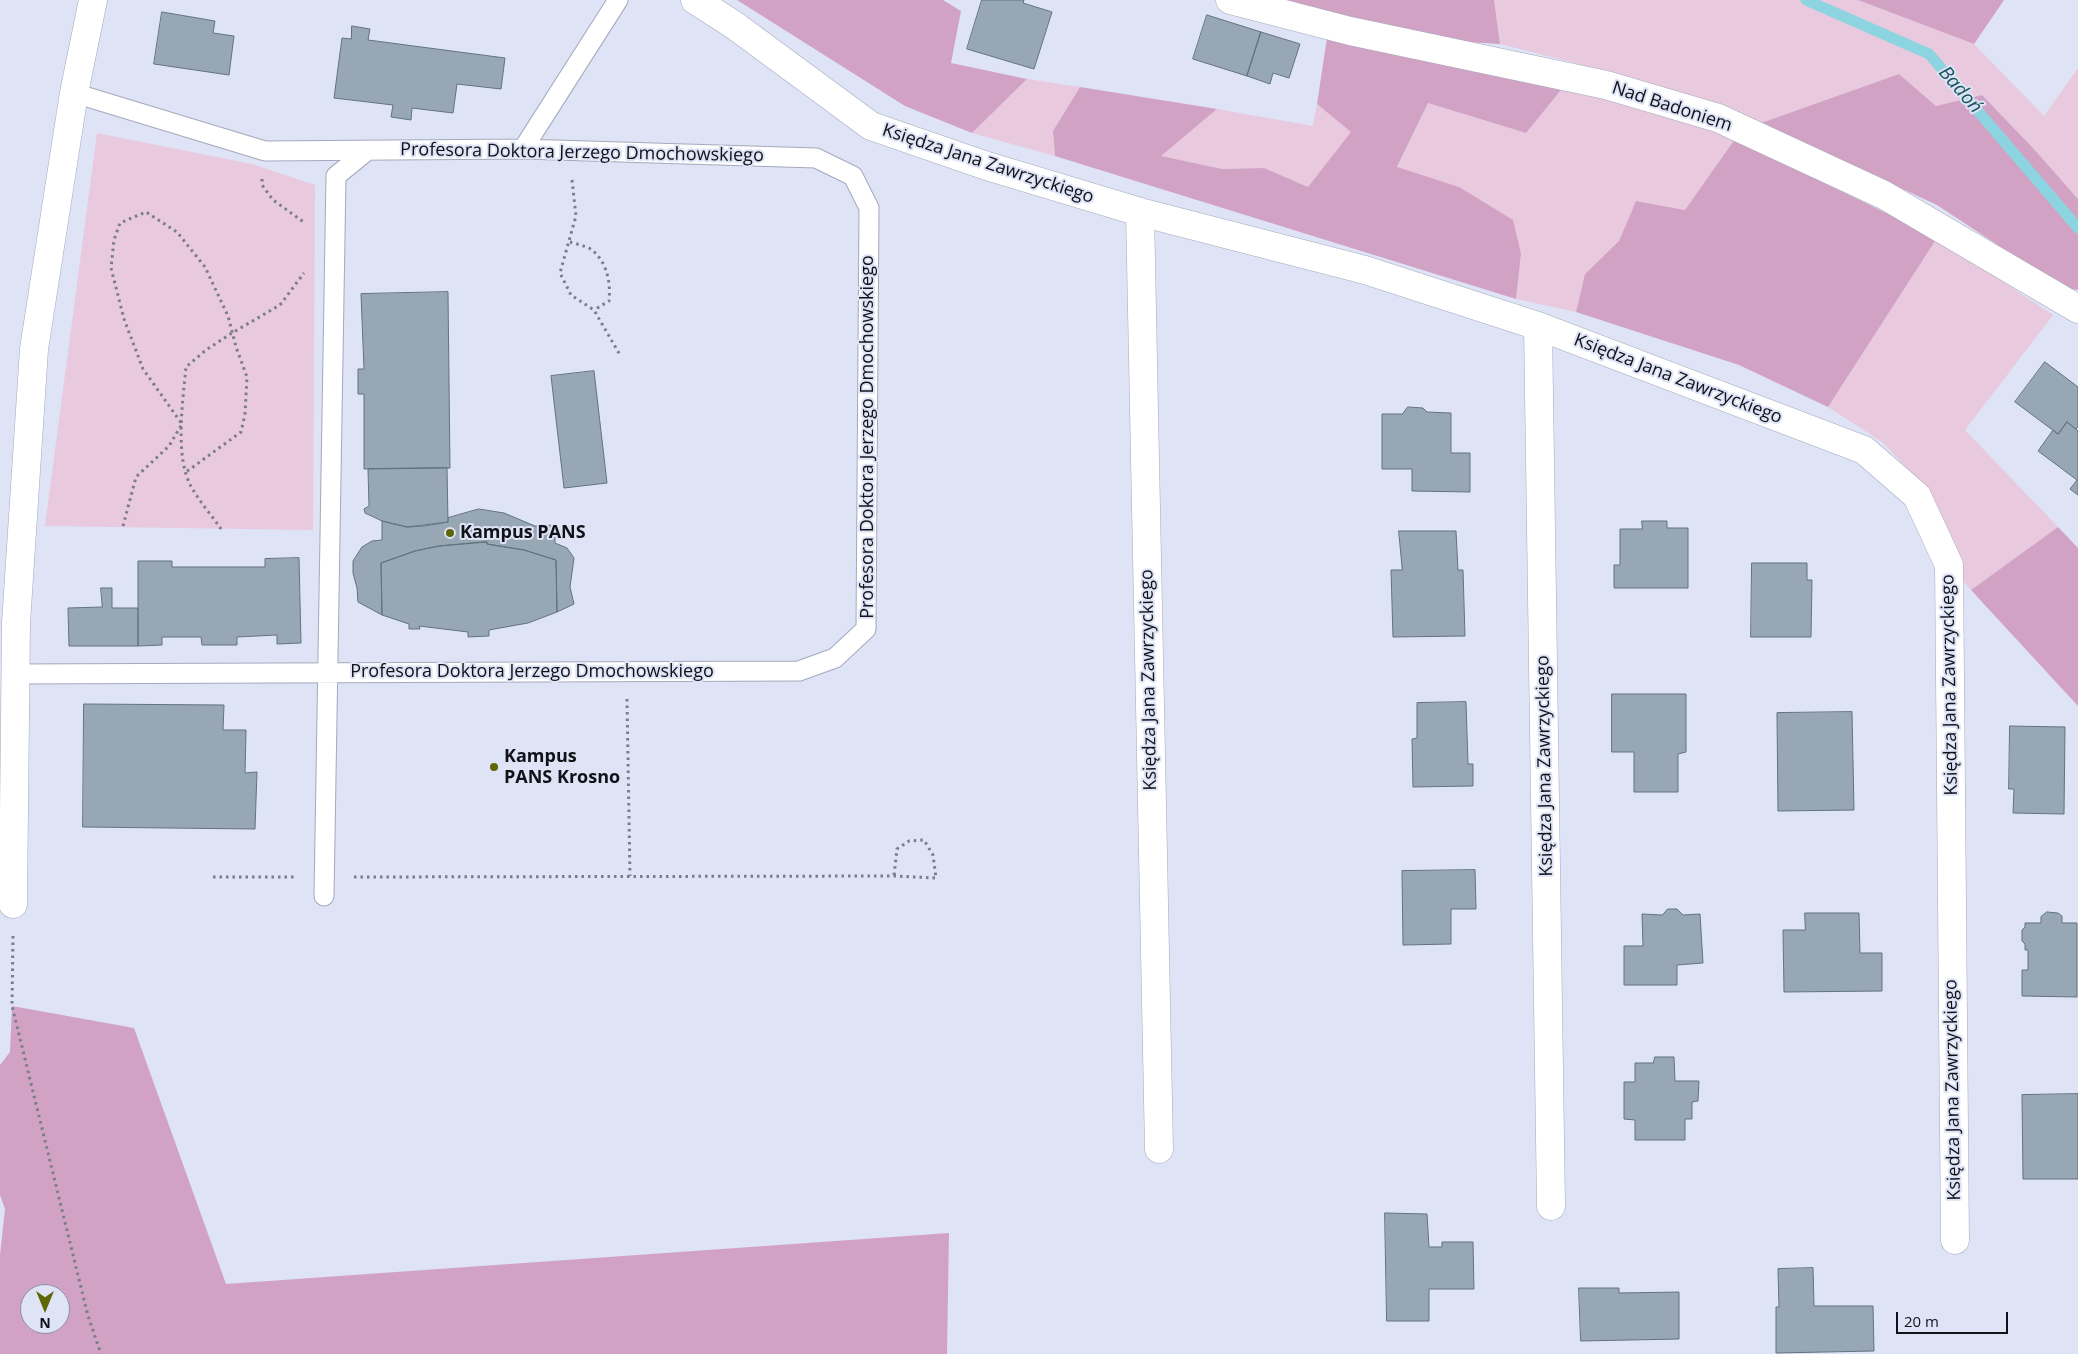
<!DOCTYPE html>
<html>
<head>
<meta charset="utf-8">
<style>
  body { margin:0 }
  #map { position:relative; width:2078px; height:1354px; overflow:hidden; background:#dee3f6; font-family:"Open Sans",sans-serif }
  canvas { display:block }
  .north { position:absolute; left:20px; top:1284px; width:50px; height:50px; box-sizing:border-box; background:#dee3f6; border:1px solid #8c8f9d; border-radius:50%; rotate:180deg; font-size:14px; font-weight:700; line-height:20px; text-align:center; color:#101218 }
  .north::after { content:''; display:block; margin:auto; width:18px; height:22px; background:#5e6503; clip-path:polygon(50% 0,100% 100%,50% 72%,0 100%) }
  .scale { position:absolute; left:1896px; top:1312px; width:112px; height:22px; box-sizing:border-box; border:2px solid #101218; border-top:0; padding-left:6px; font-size:15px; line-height:18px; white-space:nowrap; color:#101218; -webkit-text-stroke:4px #dee3f6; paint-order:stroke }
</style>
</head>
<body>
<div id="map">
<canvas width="2078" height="1354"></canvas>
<div class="north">N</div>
<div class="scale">20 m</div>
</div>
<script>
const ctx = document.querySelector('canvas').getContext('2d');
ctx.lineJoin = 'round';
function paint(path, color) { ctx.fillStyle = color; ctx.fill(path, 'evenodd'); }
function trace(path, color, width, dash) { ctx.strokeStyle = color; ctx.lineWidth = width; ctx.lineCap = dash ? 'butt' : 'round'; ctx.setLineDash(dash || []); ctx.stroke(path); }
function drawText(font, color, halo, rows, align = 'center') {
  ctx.font = font + ' "Open Sans",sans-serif'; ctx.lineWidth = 4; ctx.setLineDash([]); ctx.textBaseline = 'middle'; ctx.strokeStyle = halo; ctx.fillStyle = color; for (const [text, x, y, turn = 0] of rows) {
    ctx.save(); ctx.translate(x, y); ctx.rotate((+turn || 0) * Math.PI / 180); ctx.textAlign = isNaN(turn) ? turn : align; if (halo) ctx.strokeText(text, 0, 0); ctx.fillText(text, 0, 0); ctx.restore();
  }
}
paint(new Path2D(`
  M1494,0H1858L1974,44L2044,116L2078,68V199L2033,148L1982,95L1936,106L1899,74L1761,123L1575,63L1500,44Z
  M1027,79L1080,87L1053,131L1055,156L972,133Z
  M1565,85L1676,115L1735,139L1685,210L1636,201L1619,241L1585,274L1576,312L1516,299L1521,254L1397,168L1428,103L1526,133Z
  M1317,104L1352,132L1308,187L1264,168L1222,169L1160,156L1217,109L1313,126Z
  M97,133L252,164L315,185L313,530L45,526Z
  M1937,238L2053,315L1965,430L2058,527L1971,590L1962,579L1927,489L1882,442L1828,407Z`), '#e8c9de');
paint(new Path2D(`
  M737,0H943L961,11L951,63L1027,79L972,133L905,106Z
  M1266,0H1494L1500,44L1436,40Z
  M1858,0H2004L1974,44Z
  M1327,38L1565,85L1526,133L1428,103L1397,167L1459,187L1513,220L1521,254L1516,299L1055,156L1053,131L1080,87L1217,109L1161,156L1222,169L1264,168L1308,187L1351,132L1317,104Z
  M1899,74L1936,106L1982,95L2033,148L2078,199V290L2063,288L1937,205L1761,123Z
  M1735,139L1937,238L1828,407L1739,365L1576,312L1585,274L1619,241L1636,201L1685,210Z
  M2058,527L2078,548V706L1971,590Z
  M12,1006L134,1028L226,1284L949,1233L947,1354H0V1255L5,1209L0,1195V1065L10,1052ZM30,1294H60V1324H30Z`), '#d2a2c4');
trace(new Path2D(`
  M1806,0L1929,54L2078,228`), '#8dd4e1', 11);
const building = new Path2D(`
  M982,0H1024L1023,3L1052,12L1034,69L967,49Z
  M162,12L215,21L213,33L234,36L229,75L154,64Z
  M1207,15L1261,32L1247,76L1193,59Z
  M352,26L370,29L368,40L505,58L501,89L457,84L453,113L412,108L411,120L391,117L393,105L334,98L342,38L351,39Z
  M1261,32L1300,44L1289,78L1273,73L1270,84L1247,76Z
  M448,292L450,468L364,469V394H358V369H364L361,294Z
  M2045,362L2078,387V427L2076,429L2067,422L2058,434L2015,402Z
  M594,371L607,483L564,488L551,376Z
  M1408,407L1423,408L1427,412L1451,413V453H1470V492L1412,491V469H1382V414H1402Z
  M2067,422L2078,431V495L2070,489L2077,480L2038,451L2053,430L2058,434Z
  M447,468L448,522L407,527L382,521L365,513L364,509L369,506L368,469Z
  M479,509L504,513L535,526L555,525V543L567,548L574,558L570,587L574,604L557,612L556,560L524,550L487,544V542L439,546L415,551L381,563L382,615L358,602L357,588L353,573V561L362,547L372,541L382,540V521L407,527L424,526L448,522V518Z
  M1642,521H1667V528H1688V588H1614V565H1620V529H1642Z
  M1399,531H1456L1458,570H1463L1465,636L1393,637L1391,570H1402Z
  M487,542V544L524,550L556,560L557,612L528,623L489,630V636L468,637V632L419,626L420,629H409V624L382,615L381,563L415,551L439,546Z
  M299,558L301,643L277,644V635L237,637V645H202L201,637H162V645L138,646V561H172V567H265V559Z
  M1752,563H1807V580H1812L1811,637H1751Z
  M101,588H112V608H138V646H69L68,608L102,607Z
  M1612,694H1686V752L1678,754V792H1634V752H1612Z
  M1466,702L1468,764H1473V786L1413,787L1412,739L1417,738V703Z
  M84,704L224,705L223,730H246L245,773L257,772L255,829L83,827Z
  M1852,712L1854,810L1778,811L1777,713Z
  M2010,726L2065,727L2064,814L2013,813L2014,789H2009Z
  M1475,870L1476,909H1451V944L1403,945L1402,871Z
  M1668,909H1677L1683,915L1700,914L1703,963L1677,965V985H1624V946H1643L1642,914L1662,915Z
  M2047,912L2058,913L2062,916V923H2077V997L2022,996V970H2028V950H2025V944L2022,941V930L2025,927V923H2041V917Z
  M1805,913H1859L1860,953H1882V991L1784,992L1783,930H1805Z
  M1655,1057H1674L1675,1081H1699L1698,1101L1692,1102V1119H1685V1140H1635V1120L1624,1119V1082H1635V1063H1653Z
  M2078,1094V1179H2023L2022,1095Z
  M1385,1213L1427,1214L1429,1247H1442V1242H1473L1474,1289H1429V1321H1387Z
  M1813,1268L1814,1306H1873L1874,1351L1776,1353V1307H1779L1778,1269Z
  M1579,1288H1619V1293L1679,1292V1339L1581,1341Z`);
paint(building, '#97a7b4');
trace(building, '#62727e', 1);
const lane = new Path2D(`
  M523,149L618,0
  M15,674L799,671L835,658L866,629L869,208L853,176L816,158L523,149L265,151L74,93
  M324,896L336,176L368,150`);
const street = new Path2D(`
  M695,0L734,25L871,126L987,166L1140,212L1365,270L1538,326L1864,450L1917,496L1949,565L1955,1240
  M1230,0L1350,31L1606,85L1718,118L1884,195L2078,309
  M1140,212L1159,1149
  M1538,326L1551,1206
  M13,904L16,623L34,349L74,93L93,0`);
trace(lane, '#a4a9bb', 21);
trace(street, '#a4a9bb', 29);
trace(new Path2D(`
  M262,179V185L273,200L305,223
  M572,180L576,216L560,273L571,295L594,310L620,355
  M570,242C576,244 587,246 592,250C607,262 611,283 609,301L594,310
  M123,526L136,477L169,446L182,424L143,369L124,319L111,268L114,240L120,223L146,212L177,232L205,267L228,316L236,347L247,377L245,414L241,432L186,472
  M221,529C212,516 200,502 192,488C174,458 183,401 186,367L206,350L232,333L280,305L304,273
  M627,699L630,876
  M213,877H295
  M354,877L894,876L936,878L933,855L924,840L909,841L897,849L894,876
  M13,936L12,1006L88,1316L101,1354`), '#797c89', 3, [2.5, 4]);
trace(lane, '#fff', 19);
trace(street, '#fff', 28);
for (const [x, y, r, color] of [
  [450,533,5,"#5e6503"],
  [494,767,5,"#5e6503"]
]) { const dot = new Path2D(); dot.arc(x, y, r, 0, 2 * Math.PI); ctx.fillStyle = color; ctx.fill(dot); trace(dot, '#dee3f6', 2); }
drawText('18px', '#101218', '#dee3f6', [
  ["Nad Badoniem",1672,107,18],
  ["Profesora Doktora Jerzego Dmochowskiego",582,153,1],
  ["Księdza Jana Zawrzyckiego",988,164,18],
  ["Księdza Jana Zawrzyckiego",1678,379,21],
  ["Profesora Doktora Jerzego Dmochowskiego",868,437,-90],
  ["Profesora Doktora Jerzego Dmochowskiego",532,672],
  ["Księdza Jana Zawrzyckiego",1149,680,-91],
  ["Księdza Jana Zawrzyckiego",1950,685,-91],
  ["Księdza Jana Zawrzyckiego",1545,766,-91],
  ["Księdza Jana Zawrzyckiego",1953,1090,-91]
]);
drawText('bold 18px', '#101218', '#dee3f6', [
  ["Kampus PANS",460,533],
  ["Kampus",504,757],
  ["PANS Krosno",504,778]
], 'left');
drawText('italic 19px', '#14525c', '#dee3f6', [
  ["Badoń",1960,90,49]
]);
</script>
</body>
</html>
